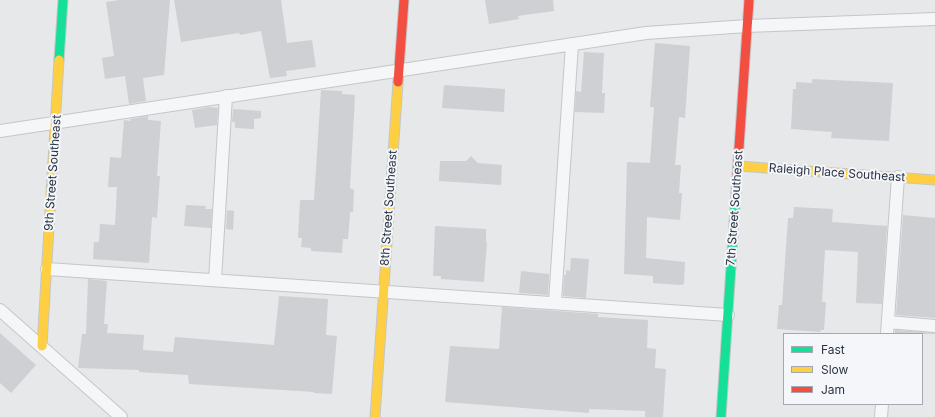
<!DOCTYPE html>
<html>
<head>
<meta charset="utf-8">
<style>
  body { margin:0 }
  #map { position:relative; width:935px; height:417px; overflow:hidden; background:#e6e8ea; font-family:Inter,sans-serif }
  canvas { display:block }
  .legend { position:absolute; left:783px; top:333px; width:140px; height:72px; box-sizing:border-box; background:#f4f6f9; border:1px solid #a4a8b1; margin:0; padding:5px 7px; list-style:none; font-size:12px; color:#2b3445 }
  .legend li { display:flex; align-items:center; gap:8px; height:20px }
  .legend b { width:20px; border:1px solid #a4a8b1 }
</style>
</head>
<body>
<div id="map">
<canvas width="935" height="417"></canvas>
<ul class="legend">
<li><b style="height:5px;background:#16e098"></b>Fast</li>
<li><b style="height:5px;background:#ffcf43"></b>Slow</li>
<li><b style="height:5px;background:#f24e42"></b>Jam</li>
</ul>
</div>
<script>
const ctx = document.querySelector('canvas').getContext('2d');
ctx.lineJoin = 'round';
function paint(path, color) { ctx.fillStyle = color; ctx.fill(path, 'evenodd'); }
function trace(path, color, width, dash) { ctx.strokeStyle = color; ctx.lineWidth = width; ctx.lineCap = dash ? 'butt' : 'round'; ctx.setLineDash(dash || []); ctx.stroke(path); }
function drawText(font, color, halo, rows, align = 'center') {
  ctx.font = font + ' Inter,sans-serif'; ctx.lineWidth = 4; ctx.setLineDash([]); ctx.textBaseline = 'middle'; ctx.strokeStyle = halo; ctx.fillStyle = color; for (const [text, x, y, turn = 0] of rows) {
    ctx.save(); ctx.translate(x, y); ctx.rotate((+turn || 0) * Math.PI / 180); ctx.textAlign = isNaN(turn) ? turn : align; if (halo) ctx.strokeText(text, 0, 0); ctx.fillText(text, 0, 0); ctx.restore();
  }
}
paint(new Path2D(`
  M119,0H170L164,75L143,78L146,101L129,104L125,76L105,79L102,58L114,56L106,2Z
  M174,0H281L287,43L312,40L316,67L286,71L287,76L270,78L261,31L240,35L239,33L181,42Z
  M485,0H553L554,11L518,16L519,19L489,24Z
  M655,43L690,46L685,118L679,117L675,165H681L679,193H682L680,220L647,217L646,258L685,262L684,284L680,285L653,283V276L624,274L627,162L650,163L654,107H650Z
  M584,52L604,53L602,93H605L604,113L575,112L576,91L581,92Z
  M812,79L893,83L889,141L831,138L832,132L791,129L793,89H796V82L812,83Z
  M444,85L505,89L504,112L442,108Z
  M321,90L342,91V94L355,95L350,188L354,190L353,212H350V214L348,239H343L342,253L311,251V248L301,247L302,238H298L300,200H314Z
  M209,107L218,108L217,125L195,128L192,110Z
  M233,109L261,111V118L254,119V129L235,128V122H232Z
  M148,116V120L161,121L157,176H160L157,218L152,217L149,263L93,259L94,242H99L100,224L115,225L117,187H108L110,157L121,158L124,120L131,121L130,119Z
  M471,156L478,163L502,165L501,185L439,181L440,161H466Z
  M186,205L206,206L205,209H212L211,228L184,226Z
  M794,207L833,209L832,222L887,226L882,304L856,303L858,252L825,250L822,302H826L824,330H821L820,332L777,329L779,305H782L788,218H793Z
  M227,210L234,211L233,230L226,229Z
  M903,215L935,218V318L896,315Z
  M435,226L486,229V242H487L484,282L441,279V276H433Z
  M571,258L589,259L586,298L563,296L564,275H566V270L570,271Z
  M521,271L549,274L548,295L519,293Z
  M88,279L107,281L104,324H108L107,333L144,335L143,350L173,352L175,337L274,345L279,296L328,299L326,335L337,336L332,394L314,393V392L189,384L188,375L139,372V370L78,368L82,334H86Z
  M502,307L598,314V317L648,320L647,348L656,349L655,368L666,369L663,417H645V411L589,409V413L445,402L450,346L499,349Z
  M895,330L935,333V334H895Z
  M0,333L36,365L11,393L0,383Z`), '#ced0d3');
const lane = new Path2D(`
  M0,131L646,33L747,26L935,19
  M47,269L728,315
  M215,280L226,96
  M555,302L572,44
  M0,310L121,417
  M888,322L935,326
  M887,334L898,177
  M881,417L882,404`);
const fast = new Path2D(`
  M59,60L63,0
  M721,417L737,177`);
const slow = new Path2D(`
  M738,166L935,180
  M42,346L59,60
  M375,417L398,82`);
const jam = new Path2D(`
  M398,82L404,0
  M737,177L749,0`);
trace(lane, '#c4c6c8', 14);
trace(fast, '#c4c6c8', 11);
trace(slow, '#c4c6c8', 11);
trace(jam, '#c4c6c8', 11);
trace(lane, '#f5f6f7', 12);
trace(fast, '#16e098', 9);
trace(slow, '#ffcf43', 9);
trace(jam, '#f24e42', 9);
drawText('12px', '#2b3445', '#f4f6f9', [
  ["9th Street Southeast",53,173,-86],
  ["Raleigh Place Southeast",837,173,4],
  ["8th Street Southeast",389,208,-86],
  ["7th Street Southeast",735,208,-86]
]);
</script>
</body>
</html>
